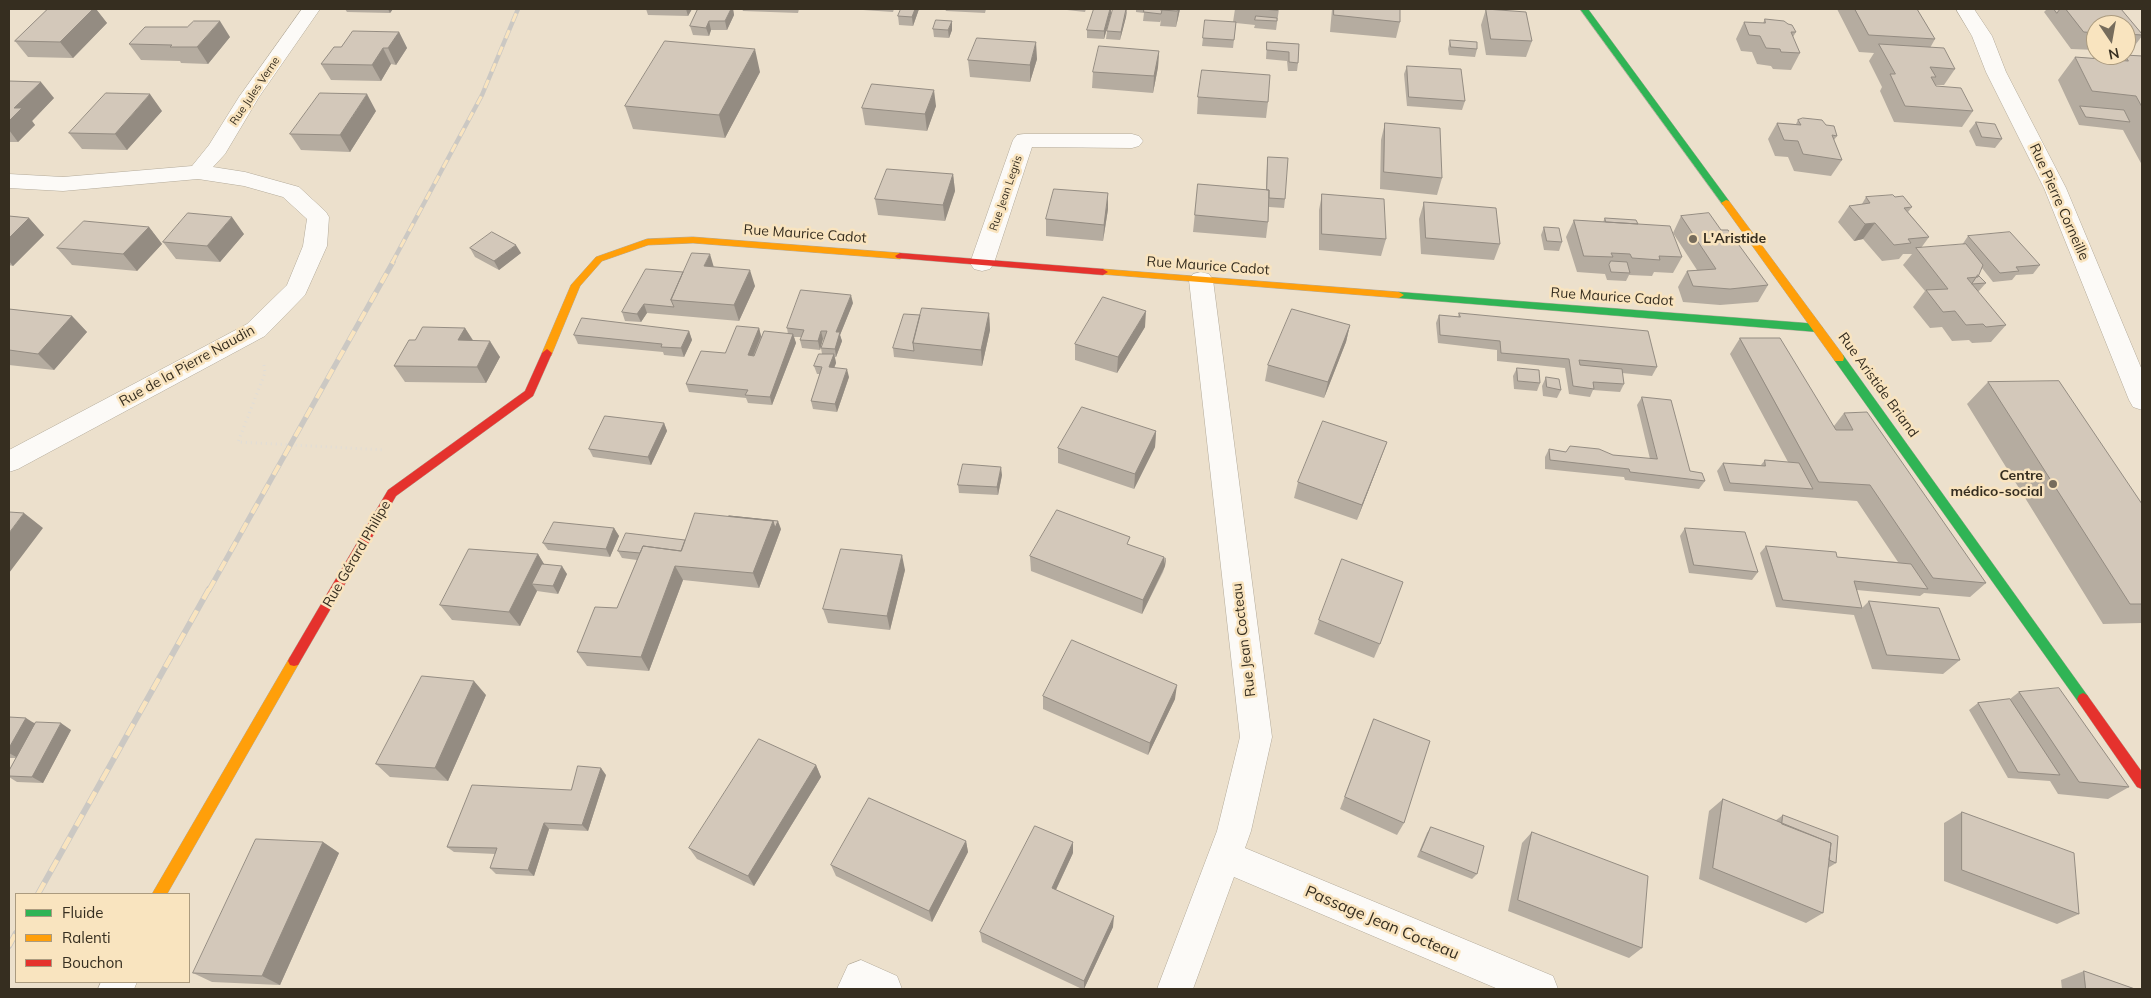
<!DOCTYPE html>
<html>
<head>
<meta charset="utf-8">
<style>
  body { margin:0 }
  #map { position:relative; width:2151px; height:998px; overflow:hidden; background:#ece0cc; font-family:Mulish,sans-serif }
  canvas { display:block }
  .frame { position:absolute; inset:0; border:10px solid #362e20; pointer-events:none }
  .legend { position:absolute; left:15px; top:893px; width:175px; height:90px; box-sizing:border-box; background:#f9e4bf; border:1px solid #ab9b7f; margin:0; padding:6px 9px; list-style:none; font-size:15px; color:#362e20 }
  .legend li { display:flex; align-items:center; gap:10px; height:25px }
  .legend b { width:25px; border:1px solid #ab9b7f }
  .north { position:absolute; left:2086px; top:15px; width:50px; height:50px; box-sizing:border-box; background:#f9e4bf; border:1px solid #ab9b7f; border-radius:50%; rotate:168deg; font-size:14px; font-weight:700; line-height:20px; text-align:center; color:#362e20 }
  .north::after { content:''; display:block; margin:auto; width:18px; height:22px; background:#766c5c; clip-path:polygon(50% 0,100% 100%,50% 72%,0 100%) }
</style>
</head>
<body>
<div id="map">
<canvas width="2151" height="998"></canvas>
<div class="frame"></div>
<ul class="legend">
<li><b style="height:6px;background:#30b455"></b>Fluide</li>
<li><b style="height:6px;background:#ff9f0a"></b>Ralenti</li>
<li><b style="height:6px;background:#e5322d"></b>Bouchon</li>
</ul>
<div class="north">N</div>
</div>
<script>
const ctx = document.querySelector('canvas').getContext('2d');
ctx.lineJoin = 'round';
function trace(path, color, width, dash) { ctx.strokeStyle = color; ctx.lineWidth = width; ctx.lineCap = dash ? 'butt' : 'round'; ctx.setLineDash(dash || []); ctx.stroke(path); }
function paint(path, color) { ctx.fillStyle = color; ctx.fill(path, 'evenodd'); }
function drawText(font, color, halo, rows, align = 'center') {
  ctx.font = font + ' Mulish,sans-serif'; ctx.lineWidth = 5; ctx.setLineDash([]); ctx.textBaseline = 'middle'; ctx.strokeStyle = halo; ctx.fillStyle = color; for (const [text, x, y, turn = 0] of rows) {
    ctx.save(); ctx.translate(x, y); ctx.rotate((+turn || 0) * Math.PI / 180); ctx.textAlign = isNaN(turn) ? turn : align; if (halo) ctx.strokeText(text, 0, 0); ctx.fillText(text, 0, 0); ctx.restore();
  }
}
const street = new Path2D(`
  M302,9H320L259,97L225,154L213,167L245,172L299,187L326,212L329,217L327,246L305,295L265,336L18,469L9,472V450L247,324L287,285L303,246L307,219L283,197L244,186L198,179L63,191L9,188V174L63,177L192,166L209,145L239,97Z
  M1956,9H1974L1992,36L2006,72L2066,188L2142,370V410L2133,407L2129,400L2044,188L1986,72L1972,36Z
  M1024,134H1132L1139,136L1143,141L1139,146L1132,148L1032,147L994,263L990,269L982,271L974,269L970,263L1013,140L1017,135Z
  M1201,272L1209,274L1213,280L1272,737L1251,831L1245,848L1553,976L1558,989H1498L1234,877L1193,989H1157L1217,831L1240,737L1189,280L1193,274Z
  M861,960L897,976L902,989H837L848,965Z
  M101,982H137L134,989H98Z`);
const fast = new Path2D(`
  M1580,9H1588L1729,201V205H1723Z
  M1399,292L1818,324L1823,328L1818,332L1399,298L1394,295Z
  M1839,354L1843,355L2087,695L2089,699L2087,703L2083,705L2079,703L1835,361L1834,358L1835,355Z`);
const slow = new Path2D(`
  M1726,200L1729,201L1843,355L1844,358L1843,361H1835L1723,205L1721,203Z
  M693,237L900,253L905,256L900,259L693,243L648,245L602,261L580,286L551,356H543L542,353L571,285L596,257L647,239Z
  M1103,269L1399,292L1404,295L1399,298L1100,274L1098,272L1100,270Z
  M294,656L298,657L300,661L298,665L167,894H152L290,657Z`);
const jam = new Path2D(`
  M900,253L1103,269L1108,272L1103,275L897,258L895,256Z
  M547,349L552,353L533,396L396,496L298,665L294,666L290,665L288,661L290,657L388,490L525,391L542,353Z
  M2083,693L2087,695L2142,772V789L2137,787L2079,703L2077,699L2079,695Z`);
trace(street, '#b3aa9a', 1);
trace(fast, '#b3aa9a', 1);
trace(slow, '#b3aa9a', 1);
trace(jam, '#b3aa9a', 1);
trace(new Path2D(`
  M264,365L265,373L238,442L385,450`), '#e1ddd6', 3, [1, 4]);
paint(street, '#fcfaf7');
paint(fast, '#30b455');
paint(slow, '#ff9f0a');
paint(jam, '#e5322d');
const railFar2 = new Path2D(`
  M392,263L482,95L518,9`);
const railFar1 = new Path2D(`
  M209,590L393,262`);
const rail = new Path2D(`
  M38,894L209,589
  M9,946L16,933`);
trace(railFar2, '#cbc8c3', 4.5);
trace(railFar1, '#cbc8c3', 5.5);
trace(rail, '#cbc8c3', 6);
trace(railFar2, '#f9e4bf', 3, [9]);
trace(railFar1, '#f9e4bf', 4, [11]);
trace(rail, '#f9e4bf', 4.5, [13]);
paint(new Path2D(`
  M48,9H96L107,23L73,58L28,57L15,41Z
  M345,9H393L390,13L347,12Z
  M646,9H692L688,16L648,15Z
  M698,9H733L734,15L727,30H711L709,36L693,35L690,26Z
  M742,9H799L798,13L743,11Z
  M848,9H894L893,12Z
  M919,9L913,26L899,25L898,16Z
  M945,9H986L985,13L946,11Z
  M1066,9H1086L1085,12L1067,10Z
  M1127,9L1126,17L1120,40L1106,39L1107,31Z
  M1136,9H1180L1176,27L1160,26L1161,20L1160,22L1143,21L1144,13L1136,12Z
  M1235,9H1279L1276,30L1254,28L1255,25L1236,23L1233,48L1202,46L1203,38L1233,22Z
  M1332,9H1400V22L1396,38L1330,32Z
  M1486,9L1532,41L1526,57L1486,55L1481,25Z
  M1837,9H1917L1935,39L1930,48L1955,69L1944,85H1935L1936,86L1973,111L1962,127L1894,122L1880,91L1882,87L1869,61L1874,53L1859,52Z
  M2047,9H2121L2142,34V36L2130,52L2126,51V25H2096V50L2071,49L2044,12Z
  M1111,14L1104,39L1087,38V30Z
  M1765,19L1796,32L1793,37L1800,53L1791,70L1773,69L1771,66L1757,64L1752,52L1741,51L1736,39L1744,22L1763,23Z
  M933,29L952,30L949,38L934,37Z
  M399,32L407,48L396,65L391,64L381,81L331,80L321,64L341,47Z
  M230,37L208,64L181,63L180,61L141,60L129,44Z
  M1450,40L1477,49L1475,57L1449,55L1448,49Z
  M1267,42L1299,44L1298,63L1297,71H1288L1287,61L1266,59Z
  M1159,51L1158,67L1153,93L1092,88L1093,72Z
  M2125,55L2142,56V165L2123,130L2079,125L2058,80L2075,57L2121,60Z
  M1037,59L1030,82L970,77L968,60Z
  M1407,66L1465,101L1462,110L1407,106L1404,74Z
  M760,72L725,138L633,129L625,106Z
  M9,81L54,98L32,121L35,125L18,142H9Z
  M1198,97L1268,102L1266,118L1197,114Z
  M936,106L927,131L865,125L862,108Z
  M162,111L127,150L82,149L69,133Z
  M376,111L350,152L301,150L290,134Z
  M1798,120L1826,125L1837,136L1834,140L1842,160L1831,176L1794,171L1788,157L1775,156L1768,139L1777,123L1796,124Z
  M1976,122L2002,139L1995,148L1976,146L1969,131Z
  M1385,123L1442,178L1437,195L1380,189L1381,140Z
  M1268,157L1285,199L1284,208L1269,207L1268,222L1266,238L1193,232L1198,184L1266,190L1267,165Z
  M953,174L955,191L945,221L878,215L875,199Z
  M1322,194L1386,239L1381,256L1319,250V210Z
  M1866,197H1895L1912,207L1908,212L1929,237L1921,248L1962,245L1968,236L2040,265L2033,274L2016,275L2012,280L1993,282L1982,268L1978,275L1986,283L1978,292L2006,325L1991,342L1972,343L1969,340L1952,341L1942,327L1930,328L1913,307L1925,291L1903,265L1912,254H1903L1899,259L1882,261L1863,239L1854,241L1838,222L1849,206L1862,204Z
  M1424,202L1500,244L1494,260L1421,254L1419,219Z
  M1108,209L1103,241L1046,236V219Z
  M9,216L29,218L44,235L13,266L9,265Z
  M1681,216L1721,230L1768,285L1758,302L1720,305L1683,302L1678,287L1687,271L1697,270L1673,233Z
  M1605,218L1638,224L1682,257L1673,273L1654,272L1652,276L1629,275L1626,281L1607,280L1605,274L1577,272L1566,237L1574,220L1603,222Z
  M149,227L162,244L137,271L72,265L57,248Z
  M1544,227L1562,242L1559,251L1544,250L1541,235Z
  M244,234L220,262L176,259L163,242Z
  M470,248L521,253L499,270L475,257Z
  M714,267L755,286L739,321L647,313L641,322L625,321L622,312L683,272Z
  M853,303L840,335L842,341L836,357H835L836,363L834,368L849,377L837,412L813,409L811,401L820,374H817L814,366L822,354L821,348L824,340L823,339L820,350L802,348L800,340L801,337H794L796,343L772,405L748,403L746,398L689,392L686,384L725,353L759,328L761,336L788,334L787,328Z
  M9,309L72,316L87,332L54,370L9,365Z
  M989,313L990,330L982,366L894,357L893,348L920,315Z
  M1459,313L1657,367L1652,376L1622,373L1624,384L1620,392L1593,390L1590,397L1569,394L1565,368L1497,361V350L1438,343L1436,323L1439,315L1458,317Z
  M1350,325L1346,342L1324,398L1265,381L1268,365Z
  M1145,327L1117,373L1075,360V344Z
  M465,328L473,340L500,357L486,383L405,382L394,366L415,340Z
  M689,331L692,340L684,357L664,355L663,352L578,344L574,335Z
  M1740,338L1834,426L1844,413L1986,583L1970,597L1924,593L1920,596L1857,590L1862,608L1869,601L1960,660L1943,674L1872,669L1854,615L1776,607L1760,553L1766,546L1837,557L1898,562L1857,501L1724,491L1717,471L1723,463L1761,465L1765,460L1788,462L1730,354Z
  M1517,368L1540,383L1537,391L1514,389L1513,376Z
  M1546,377L1561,390L1557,398L1543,396L1542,386Z
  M1988,382L2142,504V623L2103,624L1967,404Z
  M1642,397L1690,471L1705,481L1699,489L1625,480L1624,477L1545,469V457L1549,449L1566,452L1613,455L1650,459L1637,405Z
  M664,423L667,431L651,465L593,457L589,449Z
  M1156,431L1155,447L1134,489L1058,463V448Z
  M1387,442L1381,458L1357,520L1294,498L1298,482Z
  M1002,475L998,495L959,493L958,485Z
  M614,528L619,536L610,557L548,550L543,543Z
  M1685,528L1758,572L1752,580L1689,573L1680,536Z
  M781,529L759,588L683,580L649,671L587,666L577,652L617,608L637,560L622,558L618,551L685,540Z
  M1129,545L1166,558L1165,566L1163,572L1142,614L1031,571L1030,556Z
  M538,554L544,564L567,574L558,594L537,591L520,626L452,620L440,605Z
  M905,570L890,630L828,623L823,609Z
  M1319,620L1380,644L1374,658L1314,634Z
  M2019,692L2129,787L2108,799L2058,794L2050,781L2008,778L1969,710L1978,703L2010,699Z
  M486,695L448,781L390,777L376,764Z
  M1043,696L1175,699L1148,755L1043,709Z
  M9,717L35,723L71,730L43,783L17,782L9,777V771L16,758H9Z
  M1374,719L1404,823L1397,835L1340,809L1369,732Z
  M816,765L821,777L754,886L697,859L689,848Z
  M606,775L588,831L549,829L534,876L496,874L490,868L495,854L454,852L447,847Z
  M1723,799L1775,821L1783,815L1836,863L1828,868L1823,913L1806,923L1699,879L1709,811Z
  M1962,812L2079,914L2057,924L1944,881V823Z
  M1431,827L1477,874L1472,879L1417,857L1427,833Z
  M1532,832L1642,948L1629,958L1508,911L1522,843Z
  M966,841L968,852L932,922L836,876L831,865Z
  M323,842L339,853L280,985L212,982L193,973Z
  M1073,853L1056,890L1113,927L1084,989H1082L982,942L980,932Z
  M2084,971L2135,989H2062L2061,980Z`), '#b5aca0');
paint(new Path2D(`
  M93,9H96L107,23L73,58L60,42Z
  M388,9H393L390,13Z
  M686,9H692L688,16Z
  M731,9H733L734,15L727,30L725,21Z
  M915,9H919L913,26L912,17Z
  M1110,9H1111V14L1104,39V31Z
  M1127,9L1126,17L1120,40L1121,32Z
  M1178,9H1180L1176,27Z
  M220,21L230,37L208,64L197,47Z
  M709,21L711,30L709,36L706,28Z
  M952,21V30L949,38L948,30Z
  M399,32L407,48L396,65L388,48Z
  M1036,42L1037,59L1030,82V65Z
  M383,48L391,64L381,81L372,65Z
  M755,49L760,72L725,138L719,115Z
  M1159,51L1158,67L1153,93L1154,76Z
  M41,82L54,98L32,121L35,125L18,142L9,130V121L14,108Z
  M934,90L936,106L927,131L925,114Z
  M150,94L162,111L127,150L115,134Z
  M367,94L376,111L350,152L340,135Z
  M953,174L955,191L945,221L943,205Z
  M1108,193V209L1103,241L1104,225Z
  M232,217L244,234L220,262L207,246Z
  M29,218L44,235L13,266L9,261V238Z
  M1875,223L1863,239L1854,241L1865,224Z
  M149,227L162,244L137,271L123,254Z
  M516,245L521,253L499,270L494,261Z
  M710,254L715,271L704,266Z
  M750,270L755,286L739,321L734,305Z
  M851,295L853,303L840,335L842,341L836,357L835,349L836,332Z
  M644,304L647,313L641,322L637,314Z
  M1146,311L1145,327L1117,373L1118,357Z
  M989,313L990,330L982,366L981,350Z
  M72,316L87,332L54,370L38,354Z
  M1350,325L1346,342L1324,398L1328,382Z
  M465,328L475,344L458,340Z
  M759,328L761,336L750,364L748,355Z
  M689,331L692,340L684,357L681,348Z
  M821,331L823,339L820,350L818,341Z
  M793,334L796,343L772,405L770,397Z
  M490,341L500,357L486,383L477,367Z
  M834,354L836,363L831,376L829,367Z
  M847,369L849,377L837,412L835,404Z
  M664,423L667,431L651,465L648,457Z
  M1156,431L1155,447L1134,489L1135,474Z
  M1387,442L1381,458L1357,520L1362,505Z
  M1001,467L1002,475L998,495L997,487Z
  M24,513L43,528L9,573V533Z
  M773,521H778L781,529L759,588L753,573Z
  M614,528L619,536L610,557L606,549Z
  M538,554L547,569L532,584L537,591L520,626L509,612Z
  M902,555L905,570L890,630L887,616Z
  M1164,557V564L1166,558L1165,566L1142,614L1143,600Z
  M562,566L567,574L558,594L553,586Z
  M675,566L683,580L649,671L641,657Z
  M474,681L486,695L448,781L435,768Z
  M1177,685L1175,699L1148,755L1150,743Z
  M26,718L37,725L18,758L9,753V748Z
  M61,723L71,730L43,783L32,777Z
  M816,765L821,777L754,886L748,876Z
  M601,768L606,775L588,831L582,825Z
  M544,823L549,829L534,876L528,870Z
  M966,841L968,852L932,922L929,911Z
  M323,842L339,853L280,985L262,976Z
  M1073,842V853L1052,898V888Z
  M1114,916L1113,927L1084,989V981Z`), '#948c82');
const building = new Path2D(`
  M48,9H93L60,42L15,41Z
  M698,9H731L725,21H709L706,28L690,26Z
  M901,9H915L912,17L898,16Z
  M1094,9H1110L1104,31L1087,30Z
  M1113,9H1126L1121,32L1107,31Z
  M1144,9H1162V10L1161,14L1144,12Z
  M1162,9H1178L1177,11L1161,10Z
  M1262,9H1279L1278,10Z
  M1334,9H1400V22L1334,15Z
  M1486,9L1526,12L1532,41L1491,39Z
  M1855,9H1917L1935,39L1869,35Z
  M2054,9H2060L2057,13Z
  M2066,9H2121L2142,34V35L2126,34V25H2096V33L2084,32Z
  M1256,16L1277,18V21L1255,20Z
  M1765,19L1784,21L1788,24L1792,25L1796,32H1791L1800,53L1781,52L1780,49L1766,48L1760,36L1749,35L1744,22L1765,23Z
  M936,20L952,21L948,30L933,29Z
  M1205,20L1236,22L1234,40L1203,38Z
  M194,21H220L197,47H170L172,45L129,44L145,27H187Z
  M353,31L399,32L388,48H383L372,65L321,64L334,47H341Z
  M977,38L1036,42L1030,65L968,60Z
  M1450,40L1477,42V49L1451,47Z
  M665,41L755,49L719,115L625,106Z
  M1267,42L1299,44L1298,63L1289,62V52L1267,50Z
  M1879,44L1944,48L1955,69L1930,67L1936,77H1931L1936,86L1961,88L1973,111L1905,106L1890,74H1895Z
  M1099,46L1159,51L1154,76L1093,72Z
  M2125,55L2142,56V107L2136,96L2092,91L2075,57L2128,61Z
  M1407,66L1461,69L1465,101L1409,97Z
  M1202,70L1270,75L1268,102L1198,97Z
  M9,81L41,82L14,108H22L9,121Z
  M872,84L934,90L925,114L862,108Z
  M106,93L150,94L115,134L69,133Z
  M320,93L367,94L340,135L290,134Z
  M2080,106L2124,110L2130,122L2086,117Z
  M1803,118L1822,120L1826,125L1834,126L1837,136L1832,135L1842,160L1803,154L1798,141L1784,140L1777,123L1801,125L1798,120Z
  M1976,122L1995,124L2002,139L1982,137Z
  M1385,123L1440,128L1442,178L1384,172Z
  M1268,157L1288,158L1285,199L1269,198V190H1267Z
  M887,169L953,174L943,205L875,199Z
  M1198,184L1269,190L1268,222L1195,215Z
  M1054,189L1108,193L1104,225L1046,219Z
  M1322,194L1384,199L1386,239L1322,234Z
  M1893,195L1895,197L1903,196L1912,207L1904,208L1929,237L1908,239L1911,243L1894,245L1875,223L1865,224L1849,206L1870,203L1866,197Z
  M1424,202L1496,208L1500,244L1426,238Z
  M188,213L232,217L207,246L163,242Z
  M1709,213L1721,230H1728L1768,285L1730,289L1693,286L1687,271L1716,269L1681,216Z
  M9,216L29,218L9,238Z
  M1605,218L1636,220L1638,224L1606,222Z
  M1574,220L1670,226L1682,257L1659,256L1660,260L1632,258L1630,254L1611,253L1613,257L1584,256Z
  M84,221L149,227L123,254L57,248Z
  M1544,227L1559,228L1562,242L1547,241Z
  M492,232L516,245L494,261L470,248Z
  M2010,232L2040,265L2016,267L2019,271L2000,273L1968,236Z
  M1966,244L1983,265L1978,277L1967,278L2006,325L1986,327L1983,324L1966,325L1955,311L1943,312L1926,290L1948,289L1916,248Z
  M692,253L710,254L704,266L750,270L734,305L671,300Z
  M1611,261L1627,262L1630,273L1611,272L1609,265Z
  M646,269L683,272L671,300L674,307L644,304L637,314L622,312Z
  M1978,275L1986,283L1972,284Z
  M801,290L851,295L836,332H840L835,349L821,348L827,331H821L818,341L800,340L804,330L787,328Z
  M1103,297L1146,311L1118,357L1075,344Z
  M922,308L989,313L981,350L913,343Z
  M9,309L72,316L38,354L9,350Z
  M1292,309L1350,325L1328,382L1268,365Z
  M1459,313L1648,331L1657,367L1579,360L1580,365L1622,369L1624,384L1593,382L1594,389L1573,386L1569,359L1501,353L1500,341L1440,335L1439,315L1460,317Z
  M904,314L920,315L913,343L914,351L893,348Z
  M582,318L689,331L681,348L661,347L662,344L574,335Z
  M737,326L759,328L748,355L754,356L764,331L793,334L770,397L745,395L748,390L686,384L701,351L725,353Z
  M423,327L465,328L458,340L490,341L477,367L394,366L409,340H415Z
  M1740,338H1780L1836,430H1853L1844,413L1867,412L1986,583L1933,578L1870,485L1819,482Z
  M819,354H834L829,367L847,369L835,404L811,401L822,367L814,366Z
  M1517,368L1539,370L1540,383L1518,381Z
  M1546,377L1559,379L1561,390L1547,387Z
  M2059,381L2142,504V604H2130L1988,382Z
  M1642,397L1671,400L1690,471L1702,473L1705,481L1630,472L1629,469L1550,460L1549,449L1566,452L1570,446L1599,449L1613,455L1657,459Z
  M1082,407L1156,431L1135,474L1058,448Z
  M605,416L664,423L648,457L589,449Z
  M1323,421L1387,442L1362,505L1298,482Z
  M1765,460L1799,463L1813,489L1730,483L1723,463L1765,466Z
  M963,464L1001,467L997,487L958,485Z
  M1057,510L1130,537L1127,544L1164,557L1143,600L1030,556Z
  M9,512L24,513L9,533Z
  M695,513L773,521L753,573L675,566L641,657L577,652L595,607L617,608L643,546L681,551Z
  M729,516L778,521L775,528L773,521Z
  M554,522L614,528L606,549L543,543Z
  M1685,528L1745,532L1758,572L1694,565Z
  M626,533L685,540L681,551L643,546L640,553L618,551Z
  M1766,546L1836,552L1837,557L1911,564L1928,589L1854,581L1862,608L1783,600Z
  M469,549L538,554L509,612L440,605Z
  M841,549L902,555L887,616L823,609Z
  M1342,559L1403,582L1380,644L1319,620Z
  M542,564L562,566L553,586L532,584Z
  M1869,601L1939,608L1960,660L1887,655Z
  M1072,640L1177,685L1150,743L1043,696Z
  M422,676L474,681L435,768L376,764Z
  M2059,688L2129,787L2079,782L2019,692Z
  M2010,699L2060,775L2018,772L1978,703Z
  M9,717L26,718L9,748Z
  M1374,719L1430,741L1404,823L1345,797Z
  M36,722L61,723L32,777L9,776V771Z
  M759,739L816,765L748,876L689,848Z
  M578,766L601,768L582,825L544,823L528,870L490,868L497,848L447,847L472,785L571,790Z
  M869,798L966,841L929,911L831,865Z
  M1723,799L1831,843L1823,913L1713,868Z
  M1962,812L2074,853L2079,914L1962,870Z
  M1783,815L1838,836L1836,863L1829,860L1831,843L1782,824Z
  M1035,826L1073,842L1052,888L1114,916L1084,981L980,932Z
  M1431,827L1484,846L1477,874L1421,851Z
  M1532,832L1648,876L1642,948L1518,900Z
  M256,839L323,842L262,976L193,973Z
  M2084,971L2135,989H2086Z`);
paint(building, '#d3c8ba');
trace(building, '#948c82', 1);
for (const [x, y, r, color] of [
  [1693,239,5,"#766c5c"],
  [2053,484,5,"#766c5c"]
]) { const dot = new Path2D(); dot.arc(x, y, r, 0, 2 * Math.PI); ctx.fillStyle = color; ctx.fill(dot); trace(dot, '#f9e4bf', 2); }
drawText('11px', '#362e20', '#f9e4bf', [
  ["Rue Jules Verne",255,91,-56],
  ["Rue Jean Legris",1006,193,-71]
]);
drawText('14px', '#362e20', '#f9e4bf', [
  ["Rue Pierre Corneille",2059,202,66],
  ["Rue Maurice Cadot",805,234,4],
  ["Rue Maurice Cadot",1208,266,4],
  ["Rue Maurice Cadot",1612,297,4],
  ["Rue de la Pierre Naudin",187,366,-29],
  ["Rue Aristide Briand",1878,385,54],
  ["Rue Gérard Philipe",357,554,-60],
  ["Rue Jean Cocteau",1244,640,-97]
]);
drawText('bold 14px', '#362e20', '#f9e4bf', [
  ["L'Aristide",1703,239],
  ["Centre",2043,476,"right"],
  ["médico-social",2043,492,"right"]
], 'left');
drawText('16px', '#362e20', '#f9e4bf', [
  ["Passage Jean Cocteau",1382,923,23]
]);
</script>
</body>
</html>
